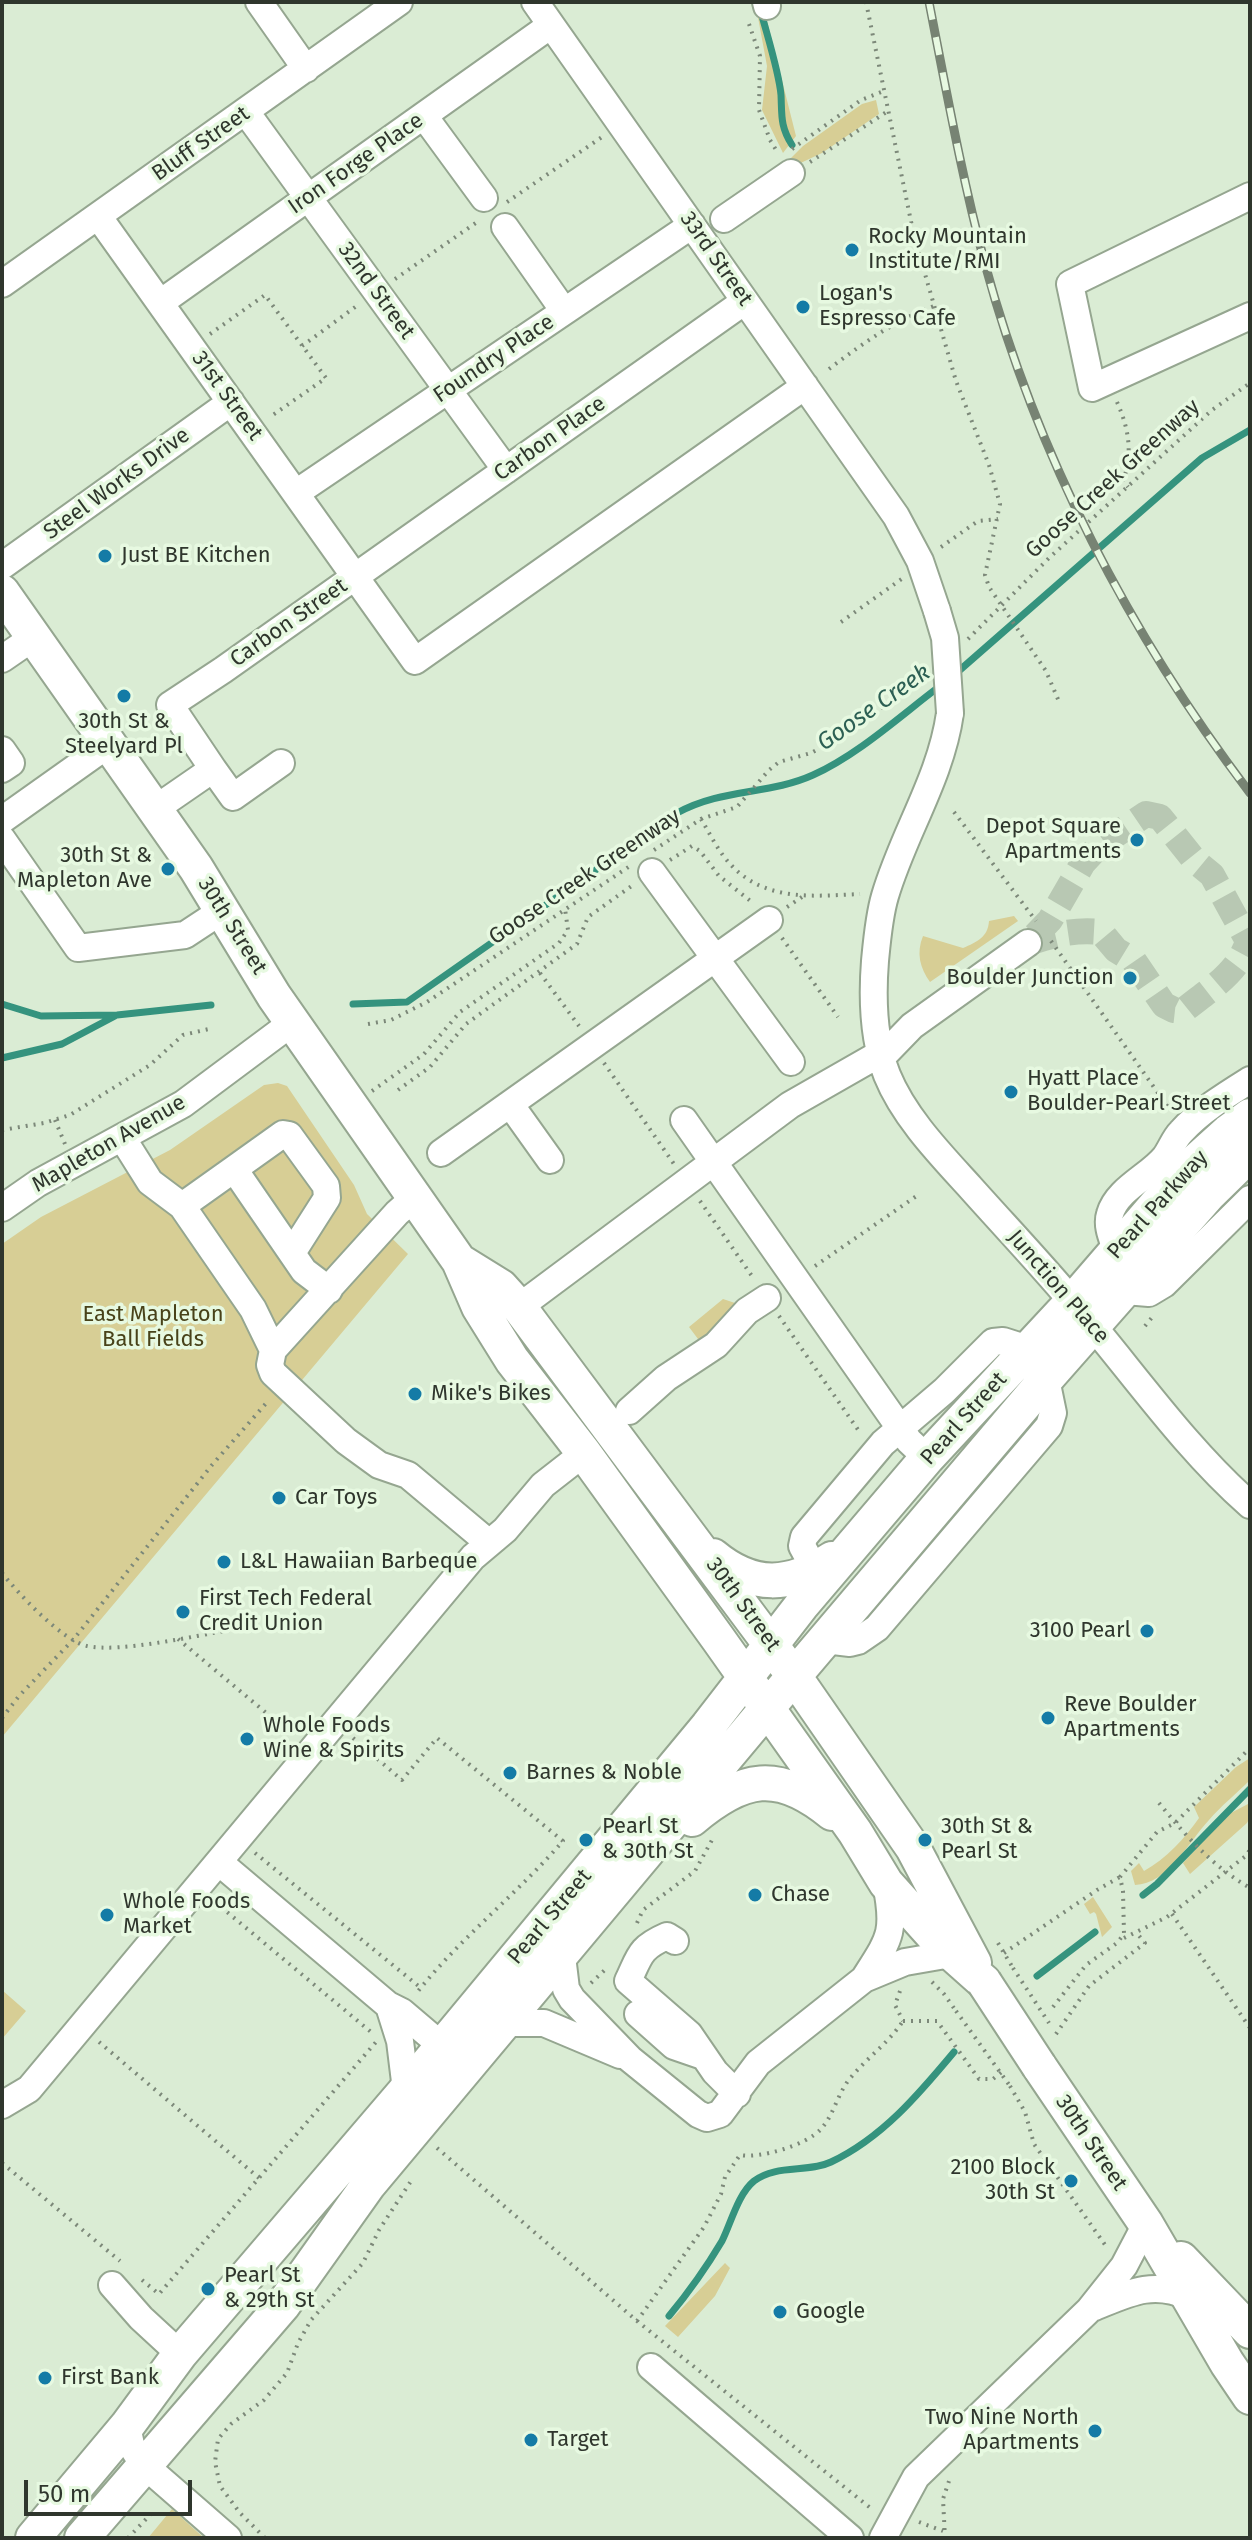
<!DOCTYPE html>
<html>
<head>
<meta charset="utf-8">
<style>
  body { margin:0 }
  #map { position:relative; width:1252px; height:2540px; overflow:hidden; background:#daecd4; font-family:"Fira Sans",sans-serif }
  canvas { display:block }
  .frame { position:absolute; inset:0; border:4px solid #2f362d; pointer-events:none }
  .scale { position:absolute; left:24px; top:2480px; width:168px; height:36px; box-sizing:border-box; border:4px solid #2f362d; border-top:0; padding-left:10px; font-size:24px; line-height:28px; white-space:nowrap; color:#2f362d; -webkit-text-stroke:6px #e7f9e1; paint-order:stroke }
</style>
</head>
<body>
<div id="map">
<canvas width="1252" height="2540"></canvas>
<div class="frame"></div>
<div class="scale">50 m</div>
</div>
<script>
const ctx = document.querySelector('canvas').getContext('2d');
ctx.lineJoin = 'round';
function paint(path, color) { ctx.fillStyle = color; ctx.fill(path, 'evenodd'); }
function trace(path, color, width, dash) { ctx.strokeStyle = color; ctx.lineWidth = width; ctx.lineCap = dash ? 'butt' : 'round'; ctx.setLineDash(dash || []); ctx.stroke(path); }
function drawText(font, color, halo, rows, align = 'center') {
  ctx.font = font + ' "Fira Sans",sans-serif'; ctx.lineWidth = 7; ctx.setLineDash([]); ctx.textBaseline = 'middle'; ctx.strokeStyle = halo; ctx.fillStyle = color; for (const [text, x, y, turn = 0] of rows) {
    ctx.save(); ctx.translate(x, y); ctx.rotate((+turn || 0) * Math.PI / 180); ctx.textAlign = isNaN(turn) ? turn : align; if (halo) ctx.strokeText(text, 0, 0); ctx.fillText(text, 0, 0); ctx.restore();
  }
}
paint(new Path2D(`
  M764,9L796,136L783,153L762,110L767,66L757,12Z
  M876,100L879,114L822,153L792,167L787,162L803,146L862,104Z
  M1014,916L1018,921L930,982C920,968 916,953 923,936L963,948C977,942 988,937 989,921Z
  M278,1083L287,1086L354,1185L367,1214L408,1254L2,1737V1244L41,1217L170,1150L264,1085Z
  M723,1299L744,1306L704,1347L689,1327Z
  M1250,1758V1780C1237,1793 1221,1806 1209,1820C1189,1841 1168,1884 1135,1885L1131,1871L1139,1863L1144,1871C1166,1859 1185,1838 1199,1818L1194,1807L1236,1767Z
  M1248,1804L1250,1817L1247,1823L1190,1874L1183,1863L1227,1815Z
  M1093,1897L1112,1927L1102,1937L1096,1914L1094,1912L1090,1914L1084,1904Z
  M2,1990L26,2011L2,2039Z
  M725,2263L730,2268L715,2296L678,2337L665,2326Z
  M172,2509L204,2538H148Z`), '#d7ce95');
trace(new Path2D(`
  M761,12C767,35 779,72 781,95C782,115 780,126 792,145
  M953,676L1202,458L1250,430
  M2,1004L41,1016L117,1015L211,1005
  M353,1004L407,1002L677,813C722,788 769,795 813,775C859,754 900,716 940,686
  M2,1058L62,1044L115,1016
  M1143,1895L1157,1884L1250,1789
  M1037,1976L1095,1932
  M669,2316C689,2292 706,2268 722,2241C731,2223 738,2194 754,2181C776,2164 808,2173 831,2162C882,2138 919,2094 954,2052`), '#35937e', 7);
trace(new Path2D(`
  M1146,814L1160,817L1195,861L1212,875L1248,941C1239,973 1207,991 1183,1011L1174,1010L1164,1005L1134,961L1116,950L1101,932C1074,929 1053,935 1028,943L1050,920L1083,863L1099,846Z`), '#b8c8b3', 26, [26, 13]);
const minor = new Path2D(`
  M259,2L306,69
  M535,2L896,516L920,561L937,611
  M766,2L767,6
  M246,112L506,470
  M424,116L484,198
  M1250,196L1070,284L1092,388L1250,316
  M98,216L415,661L805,386
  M724,219L791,173
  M505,227L564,311
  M2,284L399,2
  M160,303L551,25
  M296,493L692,225
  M2,566L231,402
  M2,659L34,637
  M950,713C941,778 903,834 885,896C879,916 877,940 875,961C872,999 873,1039 887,1075C904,1117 940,1154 970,1187C1003,1224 1038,1261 1071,1300C1130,1368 1182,1445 1250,1505
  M2,750L11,763L2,769
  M213,769L233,797L281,763
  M155,809L213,769L170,705L223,670L745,301
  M2,820L109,744
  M2,839L78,948L185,935L223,910
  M652,872L791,1062
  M882,1057L912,1026L1028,943
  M510,1104L550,1160
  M684,1120L909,1441L927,1458
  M123,1139L150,1182L182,1206L253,1309L273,1350
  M441,1153L769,920
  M234,1169L283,1134L289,1135L326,1186L327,1198L292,1253
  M414,1198L397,1213L273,1350L270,1365L273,1373L346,1441L379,1465L408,1475L489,1543
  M182,1206L234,1169L304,1271L329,1290
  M2,1208L38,1183L183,1104L293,1022
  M1116,1250C1113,1240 1106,1226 1110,1214C1117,1189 1150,1176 1165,1157C1171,1149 1174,1139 1181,1132C1200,1111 1226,1095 1250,1080
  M1125,1291L1149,1293L1164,1284L1250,1199
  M519,1307L790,1105L881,1053
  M629,1411L666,1378L716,1345L747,1311L767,1298
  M815,1570L802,1546L804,1537L883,1443L944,1391L993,1342L1003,1341L1028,1349
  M825,1640L850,1643L858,1641L877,1628L1049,1426L1053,1413L1046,1379
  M220,1863L388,2005L402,2012L442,2046V2062
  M675,1941L667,1936C639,1948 640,1956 628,1981L689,2034L715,2072L737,2094
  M562,1956L566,1989L572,1999L630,2059L698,2114L707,2118L720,2114L758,2063L864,1979L905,1962L951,1954
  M864,1979C890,1938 896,1933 886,1883
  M389,2006L400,2041L406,2090
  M638,2014L674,2046L703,2056
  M505,2023H544L620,2055
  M2,2105L29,2089L473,1557L505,1530L543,1485L584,1453
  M112,2285L141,2318L180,2354
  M1092,2308C1127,2294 1151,2280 1188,2296
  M651,2367L850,2538
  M127,2426L131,2445L143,2464L228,2538
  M883,2538L916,2477L1089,2310L1124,2266L1146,2224`);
const major = new Path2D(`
  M2,592L196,868L274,996L459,1261L479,1307L512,1360L584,1453L719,1640L855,1832L886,1883L939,1942L984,1982
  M459,1261L501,1287L519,1307L794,1676L913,1848L974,1963
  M713,1556C753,1589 790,1587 832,1559
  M692,1819C743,1776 778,1769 832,1813
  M1039,2066L1146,2224L1227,2363L1250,2397
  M1181,2259L1250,2331
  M33,2538L127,2426L180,2354L406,2090L708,1726L801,1606L927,1458L1073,1301L1187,1169L1228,1132L1250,1116
  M82,2538L283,2305L369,2184L794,1676L1046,1379L1209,1194L1250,1154`);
trace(minor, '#95a690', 30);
trace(major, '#95a690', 38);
trace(new Path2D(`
  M866,2L914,236L956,381L989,465L1000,504L985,575L989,587L1046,671L1060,704
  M749,24L760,56L759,110L770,140L778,153
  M792,149L861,100L884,91
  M810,162L888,111
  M507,202L602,137
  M395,279L480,220
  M210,334L265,295L326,378L270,417
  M302,346L358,305
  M829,369C862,344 895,320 934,306
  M1117,402C1129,429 1133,453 1123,481L1128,487
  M941,547L978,521L998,519
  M841,622L903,578
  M968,639L1049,558L1212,410L1250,383
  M954,812L1036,921
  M701,819C710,834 719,853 732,866C767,902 814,896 860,894
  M654,850L701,819L737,807L769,770L779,762L811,753L829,743L923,680
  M670,860L692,846L700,851L719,876L753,903
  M787,907L802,897
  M782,938L838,1017
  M1051,941L1170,1110
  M540,973L579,1026
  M368,1024L391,1020L427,1002L630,866
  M604,1063L674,1164
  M398,1090L430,1067L466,1024L577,944L588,917L633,885
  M372,1091L424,1054L460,1012L559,943L568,930L565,909
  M55,1120L65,1144
  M2,1130L44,1123L70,1115L150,1065L183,1035L209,1029
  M700,1201L754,1279
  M815,1266L918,1195
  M779,1316L861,1434
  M1145,1326L1154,1315
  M2,1573C18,1593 61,1640 87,1646C120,1653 194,1636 230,1630
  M178,1639L289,1732L294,1733
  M2,1718L19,1696L73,1640L212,1465L269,1400
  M353,1738L402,1780L437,1738L563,1841C516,1895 459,1939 415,1995
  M1159,1803C1186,1836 1212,1866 1250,1888
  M255,1853L421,1988
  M215,1902L371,2032
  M1172,1914L1250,2028
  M637,1923L643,1910L695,1871L712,1840
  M1124,1938L1167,1917L1247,1855L1250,1849
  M998,1943L1013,1968
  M1004,1953L1097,1890L1120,1877
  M932,1982L944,1994L956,2011
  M591,1983L608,1967
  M900,1991L895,2005L903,2021
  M1053,2007L1086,1965L1117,1943L1124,1934L1123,1891L1120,1877L1157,1832L1175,1823L1250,1748
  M903,2021H937L979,2079H993L1003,2071
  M1056,2034L1089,1986L1145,1943L1136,1932
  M99,2042L259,2178
  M1010,2086L1025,2112L1034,2144L1108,2249
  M437,2148L637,2321L873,2510
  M2,2163L120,2261
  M142,2280L159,2294L376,2042
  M637,2321L704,2227L721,2194L725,2177L740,2155C759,2159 807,2145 821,2129C833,2116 837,2096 848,2081C865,2059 888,2044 903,2021
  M919,2522L943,2531
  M128,2538L151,2514
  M265,2538L240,2513L220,2486L215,2462L218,2439L231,2424L264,2400L287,2373L298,2343L311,2320L363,2263L379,2230L413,2178
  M945,2538L943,2499L950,2478`), '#7c8879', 4, [2, 6]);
trace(minor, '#fff', 26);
trace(major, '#fff', 34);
const rail = new Path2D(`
  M929,2C946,89 962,178 985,264C1037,456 1130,635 1250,793`);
trace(rail, '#778373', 9);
trace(rail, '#e7f9e1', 6, [18]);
const minorBridge = new Path2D(`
  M937,611L945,638L950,713`);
const majorBridge = new Path2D(`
  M984,1982L1039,2066`);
trace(minorBridge, '#95a690', 30, []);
trace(majorBridge, '#95a690', 38, []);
trace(new Path2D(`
  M1013,1968L1049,2023
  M956,2011L1010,2086`), '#7c8879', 4, [2, 6]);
trace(minorBridge, '#fff', 26);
trace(majorBridge, '#fff', 34);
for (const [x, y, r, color] of [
  [852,250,8,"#147ba6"],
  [803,307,8,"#147ba6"],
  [105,556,8,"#147ba6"],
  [124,696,8,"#147ba6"],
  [1137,840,8,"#147ba6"],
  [168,869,8,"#147ba6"],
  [1130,978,8,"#147ba6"],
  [1011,1092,8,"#147ba6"],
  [415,1394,8,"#147ba6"],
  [279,1498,8,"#147ba6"],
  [224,1562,8,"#147ba6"],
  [183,1612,8,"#147ba6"],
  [1147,1631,8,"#147ba6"],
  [1048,1718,8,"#147ba6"],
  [247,1739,8,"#147ba6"],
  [510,1773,8,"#147ba6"],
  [586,1840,8,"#147ba6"],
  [925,1840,8,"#147ba6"],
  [755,1895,8,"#147ba6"],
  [107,1915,8,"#147ba6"],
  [1071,2181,8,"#147ba6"],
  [208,2289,8,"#147ba6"],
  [780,2312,8,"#147ba6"],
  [45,2378,8,"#147ba6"],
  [1095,2431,8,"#147ba6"],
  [531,2440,8,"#147ba6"]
]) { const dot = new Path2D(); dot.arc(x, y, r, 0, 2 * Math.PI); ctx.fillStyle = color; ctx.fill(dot); trace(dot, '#e7f9e1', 3); }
drawText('22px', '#2f362d', '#e7f9e1', [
  ["Bluff Street",201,144,-35],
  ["Iron Forge Place",356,164,-35],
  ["33rd Street",716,259,55],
  ["32nd Street",376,291,54],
  ["Foundry Place",494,359,-34],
  ["31st Street",227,396,54],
  ["Carbon Place",550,439,-35],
  ["Goose Creek Greenway",1113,479,-42],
  ["Steel Works Drive",117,484,-36],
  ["Carbon Street",289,623,-35],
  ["Goose Creek Greenway",585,877,-34],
  ["30th Street",232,926,58],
  ["Mapleton Avenue",109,1144,-30],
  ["Pearl Parkway",1158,1205,-48],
  ["Junction Place",1058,1287,49],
  ["Pearl Street",964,1419,-48],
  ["30th Street",743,1605,54],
  ["Pearl Street",550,1917,-50],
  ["30th Street",1091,2143,56]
]);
drawText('22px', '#2f362d', '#e7f9e1', [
  ["Rocky Mountain",868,237],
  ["Institute/RMI",868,262],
  ["Logan's",819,294],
  ["Espresso Cafe",819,319],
  ["Just BE Kitchen",121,556],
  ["30th St &",124,722,"center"],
  ["Steelyard Pl",124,747,"center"],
  ["Depot Square",1121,827,"right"],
  ["Apartments",1121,852,"right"],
  ["30th St &",152,856,"right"],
  ["Mapleton Ave",152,881,"right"],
  ["Boulder Junction",1114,978,"right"],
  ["Hyatt Place",1027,1079],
  ["Boulder-Pearl Street",1027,1104],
  ["Mike's Bikes",431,1394],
  ["Car Toys",295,1498],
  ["L&L Hawaiian Barbeque",240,1562],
  ["First Tech Federal",199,1599],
  ["Credit Union",199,1624],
  ["3100 Pearl",1131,1631,"right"],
  ["Reve Boulder",1064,1705],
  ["Apartments",1064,1730],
  ["Whole Foods",263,1726],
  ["Wine & Spirits",263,1751],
  ["Barnes & Noble",526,1773],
  ["Pearl St",602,1827],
  ["& 30th St",602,1852],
  ["30th St &",941,1827],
  ["Pearl St",941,1852],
  ["Chase",771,1895],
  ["Whole Foods",123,1902],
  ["Market",123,1927],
  ["2100 Block",1055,2168,"right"],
  ["30th St",1055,2193,"right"],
  ["Pearl St",224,2276],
  ["& 29th St",224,2301],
  ["Google",796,2312],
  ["First Bank",61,2378],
  ["Two Nine North",1079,2418,"right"],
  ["Apartments",1079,2443,"right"],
  ["Target",547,2440]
], 'left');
drawText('22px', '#484219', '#e7f9e1', [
  ["East Mapleton",153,1315],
  ["Ball Fields",153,1340]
]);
drawText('italic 24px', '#2c5f53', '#e7f9e1', [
  ["Goose Creek",874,708,-35]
]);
</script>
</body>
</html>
